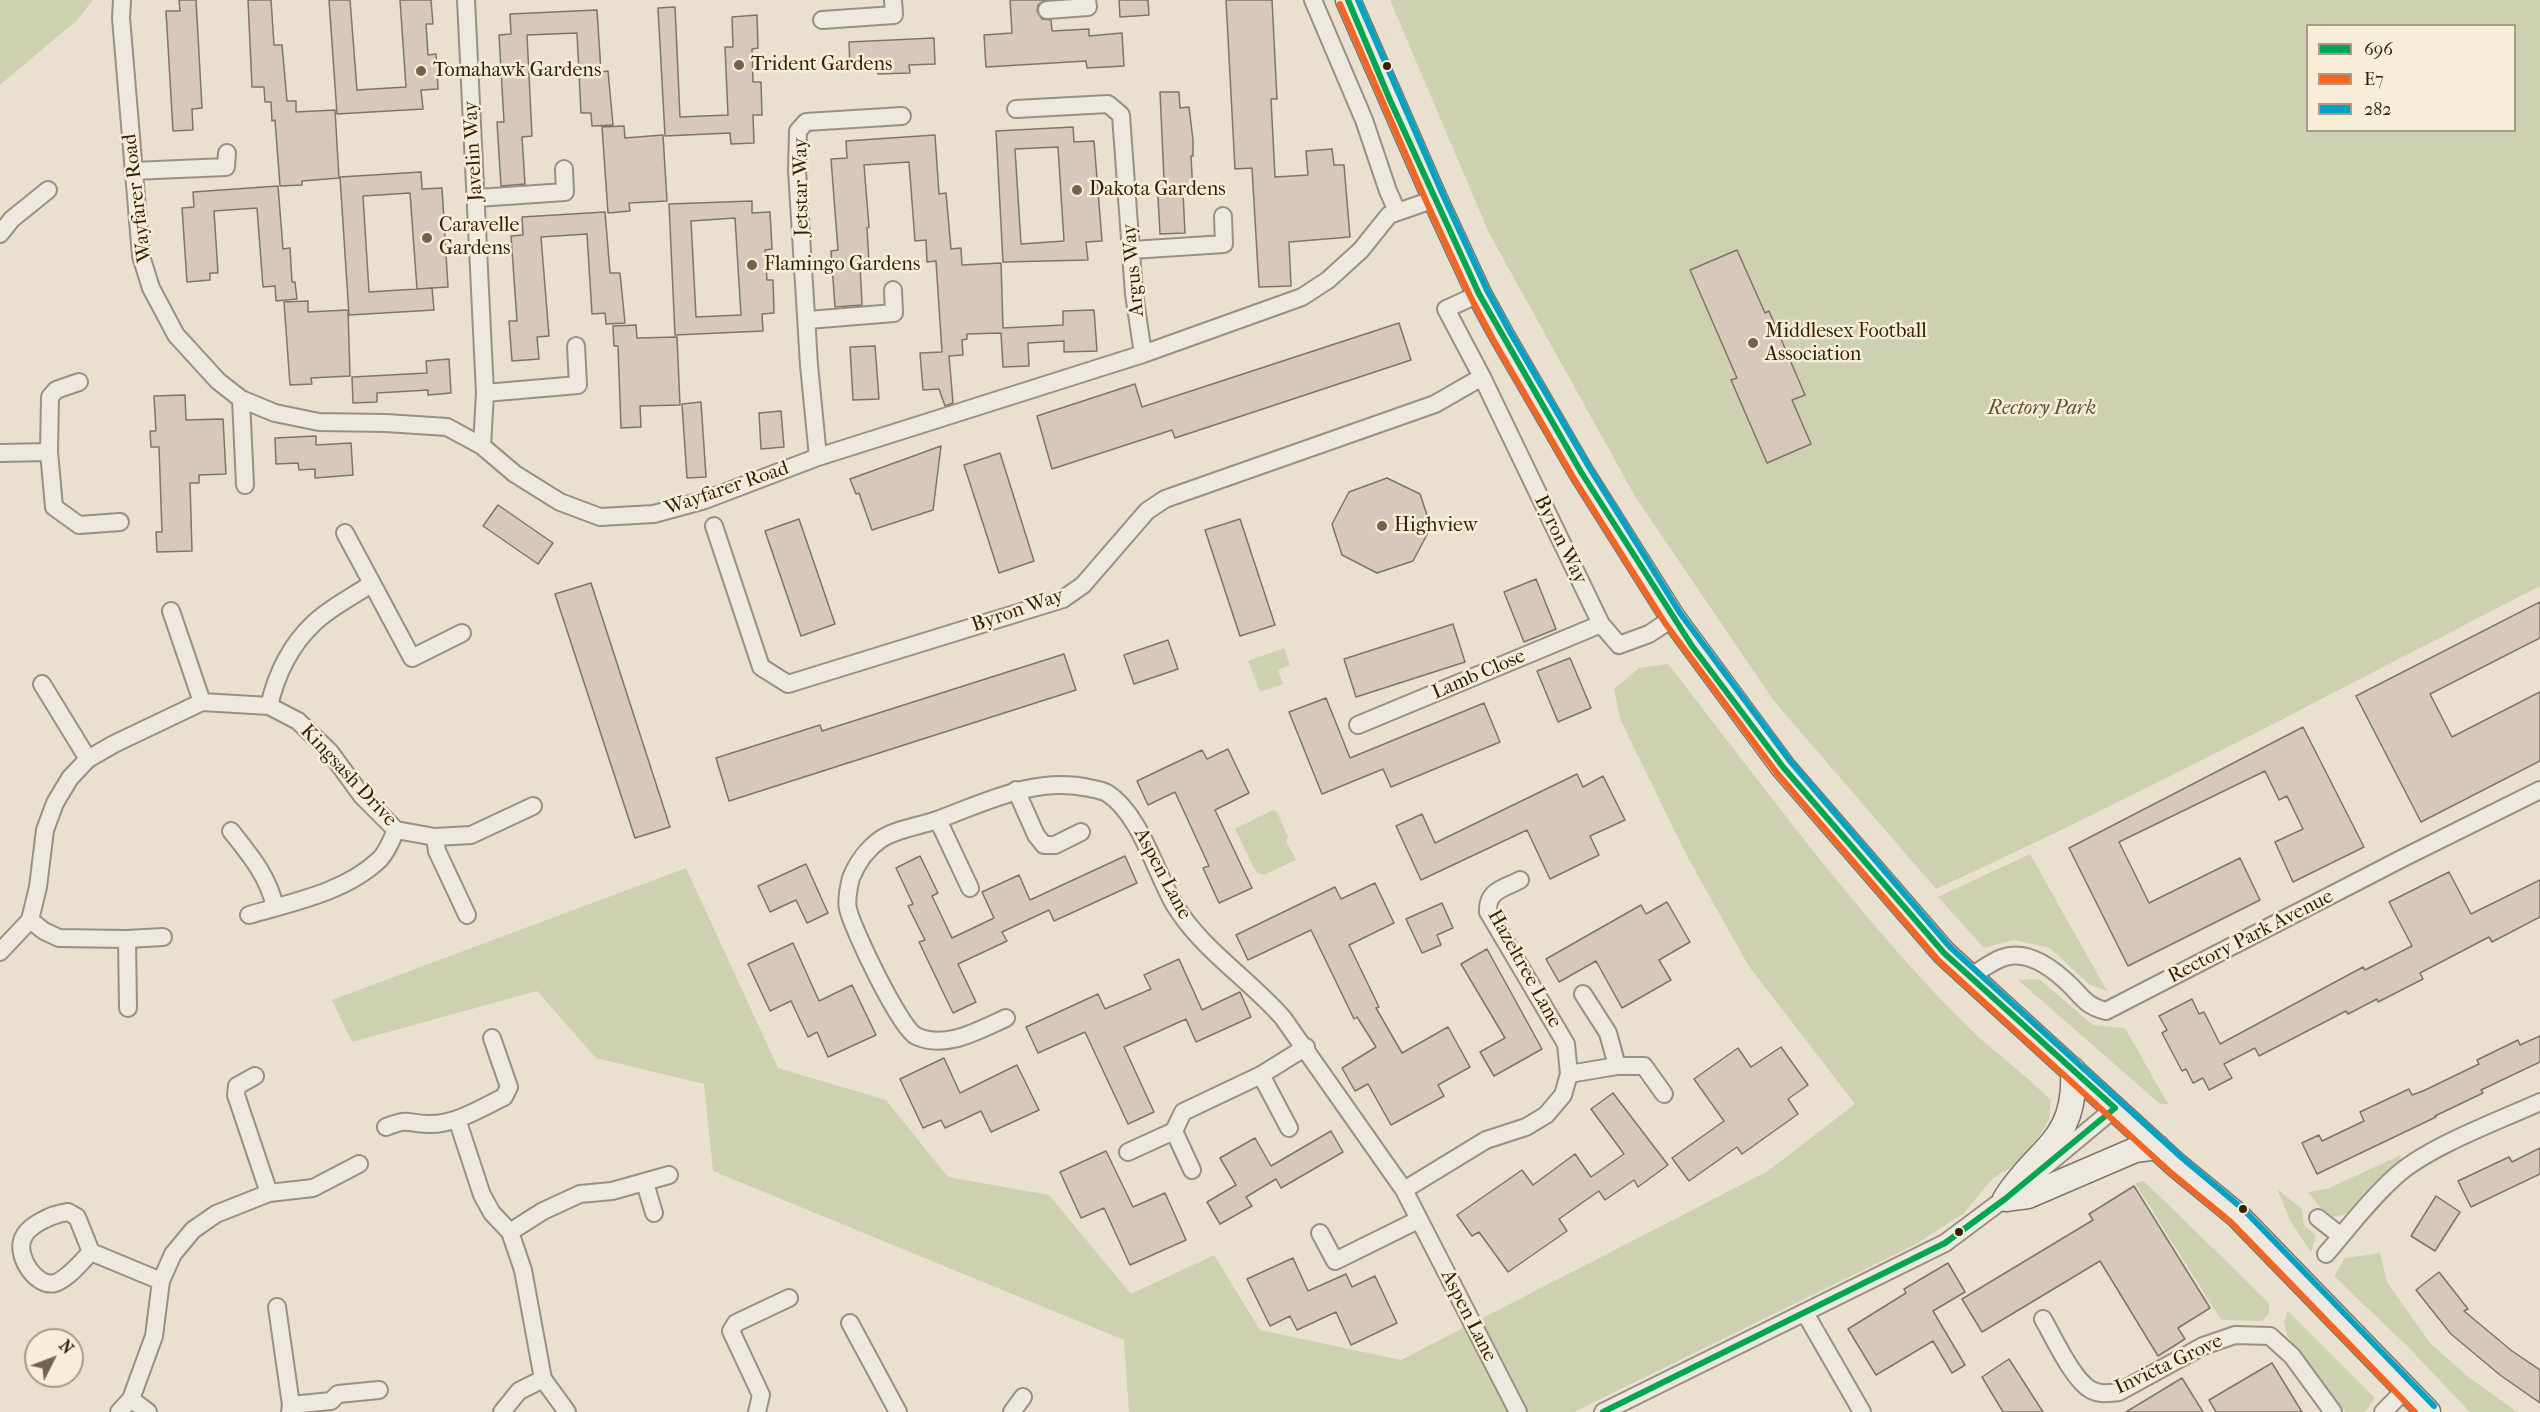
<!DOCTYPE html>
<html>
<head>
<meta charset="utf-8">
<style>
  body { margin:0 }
  #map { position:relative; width:2540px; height:1412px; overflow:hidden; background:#eae0cf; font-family:"IM FELL French Canon",serif }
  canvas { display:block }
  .legend { position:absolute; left:2306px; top:24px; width:210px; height:108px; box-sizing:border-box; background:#f8edd9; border:2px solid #a99b84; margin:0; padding:8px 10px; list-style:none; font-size:18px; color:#332005 }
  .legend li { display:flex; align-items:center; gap:12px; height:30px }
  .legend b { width:30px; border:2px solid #a99b84 }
  .north { position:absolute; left:24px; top:1328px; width:60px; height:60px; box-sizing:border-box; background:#f8edd9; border:2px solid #a99b84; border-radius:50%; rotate:48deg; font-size:16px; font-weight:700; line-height:24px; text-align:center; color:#332005 }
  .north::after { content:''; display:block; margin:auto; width:21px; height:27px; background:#73634c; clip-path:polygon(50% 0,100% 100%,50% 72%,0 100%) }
</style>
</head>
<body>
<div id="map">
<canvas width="2540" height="1412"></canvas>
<ul class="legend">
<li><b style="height:8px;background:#00a651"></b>696</li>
<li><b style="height:8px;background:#f26522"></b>E7</li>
<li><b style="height:8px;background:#03a2c4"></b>282</li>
</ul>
<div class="north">N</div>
</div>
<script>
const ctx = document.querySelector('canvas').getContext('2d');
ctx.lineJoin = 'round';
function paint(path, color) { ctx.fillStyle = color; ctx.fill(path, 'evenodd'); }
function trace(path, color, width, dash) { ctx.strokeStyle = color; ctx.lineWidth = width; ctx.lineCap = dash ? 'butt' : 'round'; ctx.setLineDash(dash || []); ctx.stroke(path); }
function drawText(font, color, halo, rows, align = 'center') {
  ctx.font = font + ' "IM FELL French Canon",serif'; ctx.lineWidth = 5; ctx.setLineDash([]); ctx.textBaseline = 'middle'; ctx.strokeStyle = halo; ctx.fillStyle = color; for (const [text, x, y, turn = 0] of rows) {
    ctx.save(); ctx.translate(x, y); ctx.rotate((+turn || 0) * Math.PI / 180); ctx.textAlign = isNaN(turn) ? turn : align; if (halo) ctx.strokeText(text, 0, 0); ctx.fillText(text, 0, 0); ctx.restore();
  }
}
paint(new Path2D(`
  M0,0H93L77,20L0,85Z
  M1390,0H2540V586C2340,689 2141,795 1936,889L1774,701L1636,498L1489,233ZM2308,26H2514V130H2308Z
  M1284,648L1290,665L1278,670L1283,684L1260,692L1248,661Z
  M1668,664C1762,784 1852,909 1959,1018C1988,1048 2022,1071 2051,1100L2049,1120L2026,1159L1993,1178L1963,1214L1916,1244L1574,1412H1529L1511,1397L1510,1412H1129L1124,1340L713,1171L704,1084L596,1058L537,991L352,1042L332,1000L686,868L778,1068L886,1100L948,1177L1049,1195L1131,1294L1214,1255L1260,1330L1401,1360L1768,1171L1855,1104L1748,965L1687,856L1620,719L1614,689L1639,668Z
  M1273,810L1277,812L1288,837L1286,841L1296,860L1264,875L1256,872L1235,829Z
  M2030,854L2107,991L2090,985L2050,948L2014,940L1984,948L1938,897Z
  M2039,979L2093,1025L2125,1028L2168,1104H2160L2018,980Z
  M2401,1155L2399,1161L2372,1184L2346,1214L2333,1217L2320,1207L2308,1192L2327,1189Z
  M2144,1181L2269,1303V1313L2262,1321L2221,1320L2135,1183Z
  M2277,1189L2302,1209L2304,1225L2316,1236L2311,1252L2291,1222Z
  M2380,1253L2387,1282L2430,1343L2467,1376L2517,1412H2470L2408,1347L2334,1276L2345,1258Z
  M2288,1311L2375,1398L2365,1412H2346L2288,1337L2284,1322Z`), '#ced1b0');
const building = new Path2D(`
  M179,0H196L202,108L192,109L193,130L173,131L166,11H180Z
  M248,0H271L274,45H282L287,101H296V112L335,110L339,178L302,181V185L280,186L275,120L272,121L271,102H265L264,87H252Z
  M329,0H350L357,90L406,87L400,0H431L433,24H426L428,55L436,54L438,89L421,90L423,109L337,114Z
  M1010,0H1045L1038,5L1037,11L1042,19L1051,20L1052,31L1089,29V36L1122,33L1124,66L1087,68L1086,61L986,67L984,35L1012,33Z
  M1119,0H1148L1149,15L1120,17Z
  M1226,0H1272L1277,99H1271L1275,177L1308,175L1306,151L1332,149L1334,165H1344L1350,237L1289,242L1291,286L1259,287L1252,168L1235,169Z
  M675,7L680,117L728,115L725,47H733L732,17L757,15L758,48L752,49L753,82H761L762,115H753L754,143L731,144L730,133L665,136L658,8Z
  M597,10L601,72L608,71L613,125L592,126L591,113H581L577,33L527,35L532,136L522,137L525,184L501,186L497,122H504L499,35L511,34L510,14Z
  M934,38L935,64L909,65L910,73L878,74V66L850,68L849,42Z
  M1160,92H1179L1180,108L1189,107L1193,140V156H1191L1193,193H1183L1185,233L1160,234L1157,180L1164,179Z
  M624,126L625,138L663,135L667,201L629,203L630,211L608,213L602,127Z
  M1073,127L1074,142L1094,141L1102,241L1086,242L1088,260L1003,262L996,131ZM1058,147L1064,241L1021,244L1015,149Z
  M935,135L939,194L946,193L951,249L961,248L962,265L1001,263L1003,328L1063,325V311L1094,310L1097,351L1064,352V341L1028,343L1029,366L1003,367L1001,333L967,334V339L962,340L963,355L949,356L953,403L945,406L939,389L923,390L920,353L942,352L936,261L927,262L926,240L915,241L909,162L864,165L869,227L867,228L869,263L860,264L862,305L835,307L831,251L838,250L831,159L847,158L846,141Z
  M421,172L422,189L442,188L448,287L417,289L410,193L363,196L369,292L432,288L434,310L349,315L340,177Z
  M278,186L283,249L290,248L292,282H295L297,299L276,301L275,286L263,287L257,208L214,211L218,273H210V280L187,282L182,208L194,207L193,192Z
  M752,201V213L770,212L772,249L765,250L767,280H773L774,313L762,314L763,331L675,335L669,204ZM735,218L741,315L696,317L691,221Z
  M605,212L610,273H620L625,323L606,324L605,313L592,314L587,234L541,237L549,336L537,337L539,359L512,361L509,321H517L511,236L523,235L522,217Z
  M1737,250L1765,313L1769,311L1805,395L1792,400L1811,444L1767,463L1731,380L1737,378L1690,270Z
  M308,301V312L348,310L350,376L311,378L312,384L290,385L284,302Z
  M1399,323L1411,360L1175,438L1172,430L1052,469L1037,416L1135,384L1142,407Z
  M636,325L637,338L677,337L680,405L640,406L641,427L621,428L618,346H614L613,326Z
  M875,346L879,399L853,400L850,347Z
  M449,359L451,393L428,395V390L377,393V402L353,403L352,377L427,373L426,361Z
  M185,395L186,420L223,419L226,474L199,475V483H190L192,551L157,552L156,532H162L159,447H151L150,431H156L154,396Z
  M701,402L706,477L687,478L682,404Z
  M781,411L784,447L761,449L759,413Z
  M316,436V445L351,443L353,475L315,478V469L299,470L298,463L276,464L275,438Z
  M941,446L933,510L872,530L859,493L856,494L850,479Z
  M1000,453L1034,561L999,573L964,465Z
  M1387,478L1420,494L1431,527L1413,561L1377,573L1342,555L1332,524L1349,492Z
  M498,505L553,543L538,564L483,526Z
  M799,519L835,624L801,636L765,531Z
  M1240,519L1275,625L1240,636L1205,530Z
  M1536,579L1556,629L1524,642L1504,592Z
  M591,583L670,827L635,838L555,594Z
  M2540,602V638L2430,694L2452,737L2540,692V761L2421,822L2356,696Z
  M1453,624L1465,662L1356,697L1344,659Z
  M1168,640L1178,669L1134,684L1124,655Z
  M1064,654L1076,690L729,801L716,758L820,725L822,731Z
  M1570,658L1591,708L1558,722L1537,671Z
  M1326,698L1350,758L1484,703L1500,742L1391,787L1383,769L1322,794L1289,712Z
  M2303,727L2364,847L2293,882L2275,842L2303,829L2287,796L2279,800L2265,771L2119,842L2149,903L2240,858L2260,900L2128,966L2069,848Z
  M1228,749L1249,793L1215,810L1252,888L1219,903L1203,868L1209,866L1175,792L1148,805L1137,781L1202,750L1207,759Z
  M1577,774L1583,787L1603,776L1625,820L1590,836L1599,855L1550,879L1527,830L1421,880L1396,826L1422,814L1435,843Z
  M920,856L938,893L932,896L952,938L994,918L982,892L1019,875L1030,900L1125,856L1137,883L1054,921L1049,910L1002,932L1007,941L958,964L976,1002L953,1013L919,942L925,940L908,906L913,904L896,868Z
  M806,864L828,913L807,923L796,900L770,912L758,886Z
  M2449,872L2471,914L2540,880V917L2492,942L2489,937L2420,973L2423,979L2378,1002L2377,999L2348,1014L2346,1011L2259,1056L2255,1048L2224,1064L2232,1078L2209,1090L2203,1078L2193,1083L2186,1069L2182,1071L2162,1033L2167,1030L2159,1016L2192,999L2199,1014L2204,1012L2220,1044L2363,967L2365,970L2412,946L2389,902Z
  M1375,883L1394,923L1349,945L1379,1007L1376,1008L1402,1053L1448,1027L1470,1067L1438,1085L1444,1096L1391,1125L1368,1084L1355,1091L1342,1068L1376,1047L1357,1017L1354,1019L1311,930L1248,960L1236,935L1335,887L1341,899Z
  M1667,902L1690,942L1659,960L1671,980L1622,1008L1596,961L1559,982L1546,959L1641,905L1646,914Z
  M1442,903L1453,928L1437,935L1441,945L1422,953L1406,919Z
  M793,943L819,1001L852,985L876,1035L828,1057L817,1032L808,1037L791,1001L770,1011L748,964Z
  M1487,949L1542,1049L1494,1076L1480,1052L1505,1038L1461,964Z
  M1179,959L1202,1010L1240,992L1251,1017L1196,1042L1186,1019L1124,1047L1154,1112L1128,1124L1085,1032L1038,1053L1026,1027L1098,994L1105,1009L1151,989L1144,975Z
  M2540,1036V1062L2481,1090L2483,1093L2435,1116L2436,1117L2317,1174L2302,1143L2319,1135L2322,1141L2364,1121L2360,1112L2409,1089L2412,1095L2423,1091L2479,1064L2477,1060L2518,1040L2520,1045Z
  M1781,1047L1808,1085L1788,1099L1798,1114L1742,1154L1737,1147L1689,1181L1672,1158L1724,1121L1694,1079L1738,1048L1751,1067Z
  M944,1058L960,1093L1017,1065L1039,1110L991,1132L981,1111L945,1128L941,1120L923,1128L900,1079Z
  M1613,1093L1668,1165L1638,1187L1634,1180L1605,1200L1599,1191L1559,1219L1567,1231L1508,1272L1479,1232L1472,1236L1457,1215L1522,1170L1533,1185L1575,1154L1591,1177L1624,1154L1591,1109Z
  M1331,1131L1343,1152L1281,1188L1276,1179L1246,1197L1252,1206L1220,1224L1207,1202L1236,1185L1220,1158L1255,1138L1271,1166Z
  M2540,1148V1174L2471,1207L2458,1181L2509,1157L2512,1162Z
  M1106,1151L1133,1207L1165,1193L1186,1240L1130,1265L1104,1208L1081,1218L1060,1172Z
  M2134,1186L2210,1308L2178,1328L2185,1339L2158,1356L2100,1261L1982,1332L1962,1299L2093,1220L2089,1214Z
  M2436,1196L2460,1212L2435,1251L2411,1236Z
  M1293,1258L1308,1291L1346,1274L1352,1287L1375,1276L1397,1323L1351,1345L1336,1312L1297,1330L1290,1316L1270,1326L1247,1279Z
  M1948,1263L1965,1292L1933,1311L1965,1365L1952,1373L1933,1341L1876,1375L1848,1329L1906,1293L1904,1289Z
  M2439,1272L2468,1309L2464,1311L2512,1351L2540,1370V1403L2500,1375L2451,1334L2416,1290Z
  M2009,1359L2043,1412H2003L1982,1377Z
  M2272,1363L2302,1412H2216L2209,1400Z
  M2182,1378L2203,1412H2126Z`);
paint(building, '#d8c8bb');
trace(building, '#7d7568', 1.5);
const street = new Path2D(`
  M122,0L121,18L141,256L151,288L176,335L218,381L241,399L275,413L319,422L386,423L447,427L482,446L515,474L560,502L600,517L654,514L705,500L818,457L1143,354L1302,297L1328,280L1361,250L1389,215L1435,199
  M466,0L485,393L482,446
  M1313,0L1364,120L1388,191L1397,211
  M1047,10L1088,7L1087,0
  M822,20L894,15L893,0
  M1016,109L1108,104L1121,115L1134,294L1143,354
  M133,171L226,167L227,153
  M477,198L565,192L564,169
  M0,234L12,219L48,190
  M1132,250L1224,244L1223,216
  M808,320L894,313L893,290
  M1482,377L1601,624L1619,645L1649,634L1673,618
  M79,382L56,390L50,397L49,452L54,507L79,525L120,522
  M485,393L578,385L576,346
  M241,399L245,485
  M0,453L49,452
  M818,457L809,365L797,170L798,131L806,122L902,116
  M714,526L761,667L788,684L1063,599L1083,585L1147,511L1165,499L1435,404L1482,377L1446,309L1479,294
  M345,533L412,658L462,633
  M171,611L202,702
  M42,684L88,759
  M269,706C276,676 290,646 313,624C329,608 352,597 371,584
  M1358,725L1601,624
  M1016,790L1036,835L1044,845H1055L1081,832
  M938,820L970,888
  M231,831C250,855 268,876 275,907
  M435,837L471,835L533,806
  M249,915C293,902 346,892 380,859C387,852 392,839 396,830
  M30,920L44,931L59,938L127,939L163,937
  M127,939L128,1008
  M0,952L30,920L38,887L45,830L55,803L70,778L88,759L114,744L202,702L269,706L298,721L330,752L362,796L396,830L435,837L437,851L467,915
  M1969,977C1980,971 1991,962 2002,958C2028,948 2055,970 2072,987C2084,1000 2089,1007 2106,1011L2405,857L2540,790
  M1583,994L1608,1033L1617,1066
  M1006,1018C979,1030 946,1050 916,1036C900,1028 853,930 848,909C846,902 849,885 851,878C857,863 868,848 881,839C896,829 920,826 937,820C986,802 1036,776 1089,788C1094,789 1102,790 1107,793C1140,814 1155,871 1174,904C1201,949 1249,979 1283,1018L1404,1190L1518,1412
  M1569,1074L1617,1066H1644L1664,1094
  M1261,1075L1289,1128
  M255,1076L237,1086L236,1095L269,1193
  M457,1119L482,1195L492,1213L510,1232L523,1270L543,1379L567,1412
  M386,1127C411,1117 406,1124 428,1124C455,1125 481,1108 504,1097L509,1087L492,1038
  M1174,1131L1192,1170
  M1128,1152L1174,1131L1183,1112L1261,1075L1306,1047
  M2037,1173L2115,1108
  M645,1183L654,1213
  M1404,1190L1486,1140L1526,1127L1546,1115L1563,1095L1569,1074L1566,1044L1488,912C1487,890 1503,889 1520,880
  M68,1212L77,1217L91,1252C81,1262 69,1278 55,1283C37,1288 17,1258 22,1241C26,1225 53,1214 68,1212Z
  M2318,1218L2341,1236
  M510,1232L543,1211L580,1194L612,1191L669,1175
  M1320,1233L1335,1261L1418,1220
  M91,1252L161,1281
  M2326,1254C2349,1227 2370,1199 2397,1175C2430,1146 2498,1121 2540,1102
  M277,1307L291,1405
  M1805,1313L1862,1412
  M2043,1319C2054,1338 2073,1380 2091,1390C2101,1395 2109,1393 2119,1392L2203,1346L2235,1335L2270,1336L2292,1356L2333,1412
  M850,1323L898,1412
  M119,1412L131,1399
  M148,1412L131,1399L154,1336L161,1281L173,1254L193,1230L216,1214L269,1193L313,1188L359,1164
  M290,1412L291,1405L331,1401L338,1394L379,1390
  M502,1412L519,1391L543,1379
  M757,1412L761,1395L731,1331L736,1323L789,1298
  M1012,1412L1023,1397
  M1603,1412L1945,1243L2012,1193
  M2383,1412L2406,1389`);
const secondary = new Path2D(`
  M1348,0L1435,199L1479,294L1502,336L1581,472L1673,618L1783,767L1944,953L2175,1164L2237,1215L2428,1412
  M2073,1070C2077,1143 2037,1147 2005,1199L2028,1196L2135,1150L2157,1147`);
trace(street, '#989083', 20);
trace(secondary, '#7d7568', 27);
trace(street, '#ede8e0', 16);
trace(secondary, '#ede8e0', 24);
trace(new Path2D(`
  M1348,0L1390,100L1479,294L1581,472L1692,646L1783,767L1944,953L2115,1108
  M1603,1412L1945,1243L2005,1199L2115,1108`), '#00a651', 6);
trace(new Path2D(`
  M1340,4L1427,203L1471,298L1494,341L1573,477L1665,623L1776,772L1938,960L2169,1171L2231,1222L2415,1412`), '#f26522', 6);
trace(new Path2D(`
  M1358,0L1443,195L1487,290L1510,332L1589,467L1680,613L1790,761L1950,947L2181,1157L2243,1209L2434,1406`), '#03a2c4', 6);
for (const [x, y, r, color] of [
  [739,65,6,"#73634c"],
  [1387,66,5,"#332005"],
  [421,71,6,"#73634c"],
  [1077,190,6,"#73634c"],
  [427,238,6,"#73634c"],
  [752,265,6,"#73634c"],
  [1753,343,6,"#73634c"],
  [1382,526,6,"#73634c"],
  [2243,1209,5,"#332005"],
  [1959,1232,5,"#332005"]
]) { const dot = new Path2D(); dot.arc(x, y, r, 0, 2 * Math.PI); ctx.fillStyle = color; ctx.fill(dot); trace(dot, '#f8edd9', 2); }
drawText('20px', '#332005', '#f8edd9', [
  ["Trident Gardens",751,65],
  ["Tomahawk Gardens",433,71],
  ["Dakota Gardens",1089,190],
  ["Caravelle",439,226],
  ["Gardens",439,249],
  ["Flamingo Gardens",764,265],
  ["Middlesex Football",1765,332],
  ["Association",1765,355],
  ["Highview",1394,526]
], 'left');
drawText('20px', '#332005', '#f8edd9', [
  ["Javelin Way",474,151,-93],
  ["Jetstar Way",802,187,-91],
  ["Wayfarer Road",138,198,-97],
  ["Argus Way",1134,270,-95],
  ["Wayfarer Road",727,489,-19],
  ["Byron Way",1560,540,64],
  ["Byron Way",1018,611,-19],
  ["Lamb Close",1479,675,-23],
  ["Kingsash Drive",348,776,47],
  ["Aspen Lane",1162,874,62],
  ["Rectory Park Avenue",2251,937,-27],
  ["Hazeltree Lane",1524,969,61],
  ["Aspen Lane",1468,1316,63],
  ["Invicta Grove",2169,1365,-25]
]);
drawText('italic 20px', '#5b5131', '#f8edd9', [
  ["Rectory Park",2042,409]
]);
</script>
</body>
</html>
